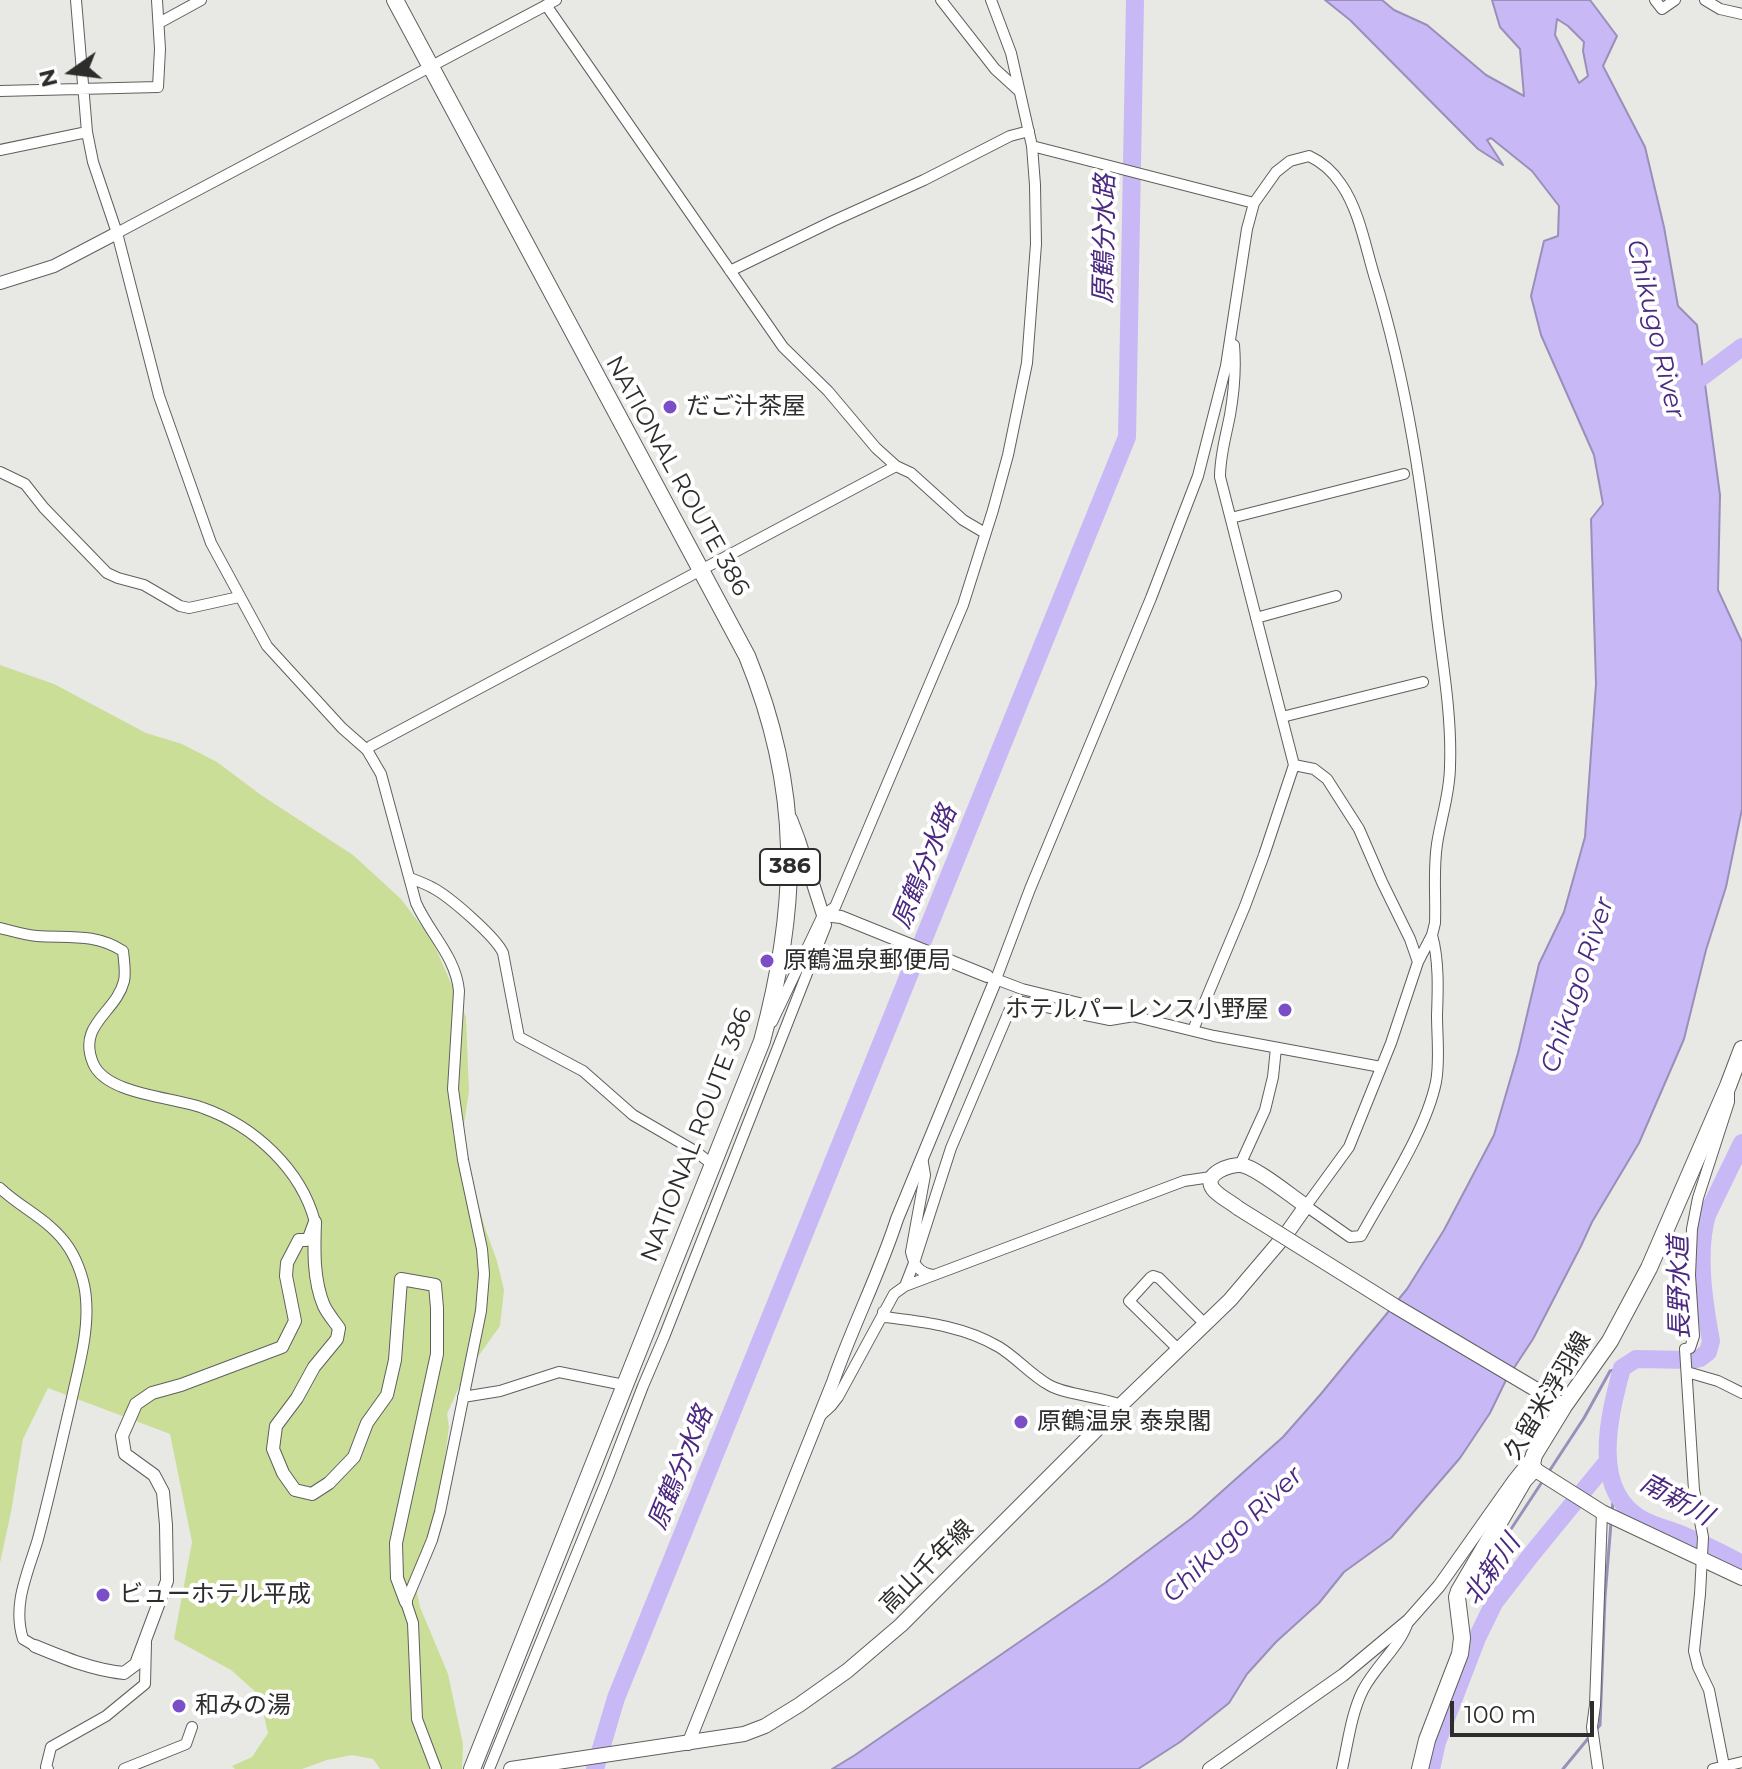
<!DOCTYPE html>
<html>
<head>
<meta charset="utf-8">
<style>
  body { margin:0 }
  #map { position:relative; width:1742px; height:1769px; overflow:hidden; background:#e8e9e5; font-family:Montserrat,sans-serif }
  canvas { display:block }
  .north { position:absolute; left:32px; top:32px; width:80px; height:80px; -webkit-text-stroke:6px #fff; paint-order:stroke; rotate:256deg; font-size:22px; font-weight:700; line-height:32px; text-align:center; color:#2d2e2c }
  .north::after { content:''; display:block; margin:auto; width:28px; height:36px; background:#2d2e2c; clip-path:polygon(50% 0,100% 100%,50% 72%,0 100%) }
  .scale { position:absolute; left:1450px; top:1701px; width:144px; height:36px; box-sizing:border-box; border:4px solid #2d2e2c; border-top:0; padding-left:10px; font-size:24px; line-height:28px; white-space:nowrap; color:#2d2e2c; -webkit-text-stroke:6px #fff; paint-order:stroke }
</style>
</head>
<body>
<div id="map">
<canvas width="1742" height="1769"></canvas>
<div class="north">N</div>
<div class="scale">100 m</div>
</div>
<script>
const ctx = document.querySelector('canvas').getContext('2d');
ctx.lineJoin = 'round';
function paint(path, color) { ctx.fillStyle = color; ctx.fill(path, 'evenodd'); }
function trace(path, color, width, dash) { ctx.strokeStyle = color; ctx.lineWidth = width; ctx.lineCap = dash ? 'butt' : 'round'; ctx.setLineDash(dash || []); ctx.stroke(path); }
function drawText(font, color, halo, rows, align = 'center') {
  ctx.font = font + ' Montserrat,"Noto Sans JP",sans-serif'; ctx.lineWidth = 8; ctx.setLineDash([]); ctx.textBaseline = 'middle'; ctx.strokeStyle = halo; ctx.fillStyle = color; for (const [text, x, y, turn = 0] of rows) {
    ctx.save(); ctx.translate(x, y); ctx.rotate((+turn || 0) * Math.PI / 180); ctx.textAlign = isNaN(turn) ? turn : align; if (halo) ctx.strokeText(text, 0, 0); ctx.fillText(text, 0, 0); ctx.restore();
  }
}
paint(new Path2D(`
  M0,665L54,684L146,733L182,744L217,762L261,795L353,855L401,899L432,940L466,1017L469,1091L464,1125L466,1158L485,1228L497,1261L504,1290L500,1326L464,1376L447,1414L449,1427L442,1481L416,1588L420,1607L448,1674L463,1744L462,1769H380L373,1759L352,1755L327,1760L302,1769H235L232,1766L252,1757L268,1733L259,1695L231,1670L174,1639L192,1542L170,1434L48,1388L23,1439L11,1512L0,1563Z`), '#cade98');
const water = new Path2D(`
  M1325,0H1382L1394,10L1427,25L1486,75L1524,96L1520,49L1500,27L1492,0H1590L1617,36L1603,66L1645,147L1664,227L1678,306L1697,325L1720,495L1718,590L1742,642V809L1726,887L1706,950L1684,1039L1639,1143L1592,1222L1581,1246L1533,1339L1506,1380L1490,1413L1460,1458L1391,1538L1344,1572L1319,1603L1276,1642L1247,1674L1229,1703L1180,1742L1138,1769H832L855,1755L1105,1583L1192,1518L1283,1437L1320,1395L1407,1289L1444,1230L1494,1135L1518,1053L1539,964L1564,912L1585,837L1596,684L1591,519L1603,504L1594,455L1541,335L1531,296L1544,241L1558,236L1559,206L1532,171L1491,138L1487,140L1503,165L1478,149L1350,20ZM1557,19L1568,26L1584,42L1583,51L1588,76L1579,83L1555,35Z`);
paint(water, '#c9b8f6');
trace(water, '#9a8fb9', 2);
trace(new Path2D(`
  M1548,1473L1584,1418L1610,1371L1622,1368
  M1612,1512L1613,1502L1617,1497
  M1486,1567L1544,1479
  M1596,1730L1600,1725L1605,1597L1611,1523
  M1563,1769L1591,1735`), '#9a8fb9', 3);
trace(new Path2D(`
  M1687,388L1742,347
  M1742,1143L1707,1215C1696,1253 1704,1303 1711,1341L1708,1352L1700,1358L1692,1360L1636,1359L1622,1368C1609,1416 1589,1493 1645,1521C1656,1527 1669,1529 1680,1534C1701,1543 1722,1553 1742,1564
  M595,1769L616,1698L1127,437L1135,0
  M1431,1769L1437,1742L1477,1638L1494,1603L1531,1555L1608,1461`), '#c9b8f6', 18);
const minor = new Path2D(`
  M76,0L87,132L93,162L117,233L159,396L211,543L267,646L342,728L367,750L381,774L416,903C430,934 456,957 459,991L453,1089L463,1160L482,1249L484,1274L481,1311L440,1512L432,1540L406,1602L413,1623L417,1719L436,1769
  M941,0L995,69L1018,90
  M1655,0L1662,9L1675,0
  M1705,0L1720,9L1742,14
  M546,5L783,347L828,391L876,448L896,466L911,473L963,520L985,533
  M159,23L201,0
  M0,91L158,87L160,49L157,0
  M1032,146L1254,203
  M0,150L87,132
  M117,233L556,0
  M730,271L833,221L924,180L1010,136L1029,131
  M0,472L25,484L44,508L107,573L118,578L144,585L180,606L189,608L239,597
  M1231,518L1404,474
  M1256,618L1336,596
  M1282,717L1423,682
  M367,750L371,746L896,466
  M1294,765L1314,769L1327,779L1359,829L1382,882L1410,939L1418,962
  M410,878C418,881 426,884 433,888C450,897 496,937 503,953L519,1037L583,1071L633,1115L695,1151L713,1165
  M0,928C12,931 25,935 37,936C69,938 95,933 123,951C124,961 126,972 124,981C116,1013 77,1024 93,1063C106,1095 174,1097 203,1108C254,1126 301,1169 315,1222
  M993,978L1022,989L1214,1036L1381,1067
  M996,979L1030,889L1151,598L1198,476L1226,366L1247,229L1254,203L1276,172L1290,161L1309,156C1322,162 1333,172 1341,184C1359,210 1365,245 1374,275C1408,385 1423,495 1436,609C1442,661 1452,714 1450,766C1450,793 1441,818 1437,844C1433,870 1436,897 1435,923L1432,935L1418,962L1391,1043L1349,1147L1306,1206L1350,1237L1361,1236C1385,1192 1426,1131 1436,1082C1440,1061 1437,1036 1437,1015C1438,989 1439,960 1432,935
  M772,1022L823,915L835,907L963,605L993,510L1008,455L1027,363L1036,244L1035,185L1032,146L1011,53L991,0
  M1193,1030L1245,906L1264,855L1294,765L1220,477C1220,455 1226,436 1230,415C1234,392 1236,368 1234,345
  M922,1157L925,1175L911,1252C914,1265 919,1273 933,1275
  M1240,1165L1265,1110L1273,1077L1276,1048
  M0,1188C22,1209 52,1221 69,1248C78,1262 85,1282 86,1299C89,1333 78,1369 71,1402C60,1448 50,1494 38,1539C28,1573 12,1604 23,1639L35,1646
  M905,1286L914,1263L951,1148L1013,1002H1022L1110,1020L1134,1016
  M883,1312L885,1317C924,1322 964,1326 999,1347C1017,1358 1031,1375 1049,1385C1066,1395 1099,1396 1121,1405
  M1178,1349L1129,1301L1150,1278L1153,1276L1159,1278L1204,1323
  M1687,1372L1718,1381L1742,1393
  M463,1397L500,1391L559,1372L624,1385
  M821,1415L831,1406L838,1397L894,1294L905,1286L1184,1181L1211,1177
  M1724,1766L1709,1690L1698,1667L1694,1651L1700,1594L1703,1537L1694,1490L1685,1349L1690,1348L1694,1336L1690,1275L1692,1229L1698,1198L1729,1102V1092
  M48,1769L46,1767L51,1747L106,1716L145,1684L146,1642
  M124,1769L186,1744L192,1727
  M489,1769L608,1477L643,1386L664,1337L826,925L823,915
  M1342,1769C1348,1743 1351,1714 1363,1690C1376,1665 1399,1648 1408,1622
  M1598,1769L1592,1727L1595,1705L1602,1512
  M1713,1769L1742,1762`);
const tertiary = new Path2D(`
  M0,283L54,266L117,233
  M791,819L799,840L823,915L841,917L987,976
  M35,1646C64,1658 93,1670 124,1673L136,1664L167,1581L166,1525L163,1492L154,1475L125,1454L122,1436L136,1404L152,1393L181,1385L282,1347L295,1321L286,1276L287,1263L299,1240H306L309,1238L315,1222C314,1250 313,1280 324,1306C328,1314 334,1321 339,1328L337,1339L314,1367L297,1398L276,1426L273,1449L283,1473L295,1490L312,1494L329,1483L354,1457L367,1423L387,1395L395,1360L401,1279L435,1285L437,1308V1354L396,1543L397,1578L406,1602
  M688,1744L833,1382C852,1327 879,1275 897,1219L996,979
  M1209,1769L1343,1675L1409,1620L1439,1586L1514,1480L1534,1455`);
const secondary = new Path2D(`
  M1534,1469L1602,1512L1742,1578
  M511,1769L744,1734L765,1726L799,1705L847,1671L901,1625L1121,1405L1230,1300L1287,1233L1306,1206C1291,1196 1256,1167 1241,1165C1230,1164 1202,1174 1213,1189C1218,1196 1231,1202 1238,1208`);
const primary = new Path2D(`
  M1420,1769L1427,1740L1460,1654L1462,1638L1457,1597L1459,1591L1524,1480L1534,1469L1532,1464L1534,1455L1564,1406L1610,1341L1649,1268L1728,1086L1742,1049`);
const trunk = new Path2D(`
  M395,0L747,656C802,790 799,904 762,1041L472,1769`);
trace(minor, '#5f605c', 12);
trace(tertiary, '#5f605c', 14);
trace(secondary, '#5f605c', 16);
trace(primary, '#5f605c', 18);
trace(trunk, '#5f605c', 18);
trace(minor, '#fff', 10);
trace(tertiary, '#fff', 12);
trace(secondary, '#fff', 14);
trace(primary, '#fff', 16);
trace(trunk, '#fff', 16);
const secondaryBridge = new Path2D(`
  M1238,1208L1395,1306L1557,1402`);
trace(secondaryBridge, '#5f605c', 16, []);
trace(secondaryBridge, '#fff', 14);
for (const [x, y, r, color] of [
  [670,407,8,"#7b4ec7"],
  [767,961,8,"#7b4ec7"],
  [1285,1010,8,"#7b4ec7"],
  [1021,1422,8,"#7b4ec7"],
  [103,1595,8,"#7b4ec7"],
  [179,1706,8,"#7b4ec7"]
]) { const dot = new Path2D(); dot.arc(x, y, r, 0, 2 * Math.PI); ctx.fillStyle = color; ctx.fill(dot); trace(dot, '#fff', 3); }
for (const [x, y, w] of [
  [790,867,60]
]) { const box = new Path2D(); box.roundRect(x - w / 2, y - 18, w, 36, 6); ctx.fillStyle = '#fff'; ctx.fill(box); trace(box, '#2d2e2c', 2); }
drawText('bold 22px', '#2d2e2c', null, [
  ["386",790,867]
]);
drawText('24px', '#2d2e2c', '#fff', [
  ["だご汁茶屋",686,407],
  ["原鶴温泉郵便局",783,961],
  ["ホテルパーレンス小野屋",1269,1010,"right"],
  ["原鶴温泉 泰泉閣",1037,1422],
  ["ビューホテル平成",119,1595],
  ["和みの湯",195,1706]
], 'left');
drawText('24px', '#2d2e2c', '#fff', [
  ["NATIONAL ROUTE 386",677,476,61],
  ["NATIONAL ROUTE 386",697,1135,-69],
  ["久留米浮羽線",1548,1396,-59],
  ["高山千年線",927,1567,-45]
]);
drawText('italic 26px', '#4b2981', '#fff', [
  ["原鶴分水路",1105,239,-89],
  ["Chikugo River",1655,329,77],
  ["原鶴分水路",925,867,-68],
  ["Chikugo River",1578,985,-72],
  ["長野水道",1680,1288,-91],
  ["原鶴分水路",681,1468,-68],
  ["南新川",1676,1500,29],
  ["Chikugo River",1233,1535,-44],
  ["北新川",1492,1570,-55]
]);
</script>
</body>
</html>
